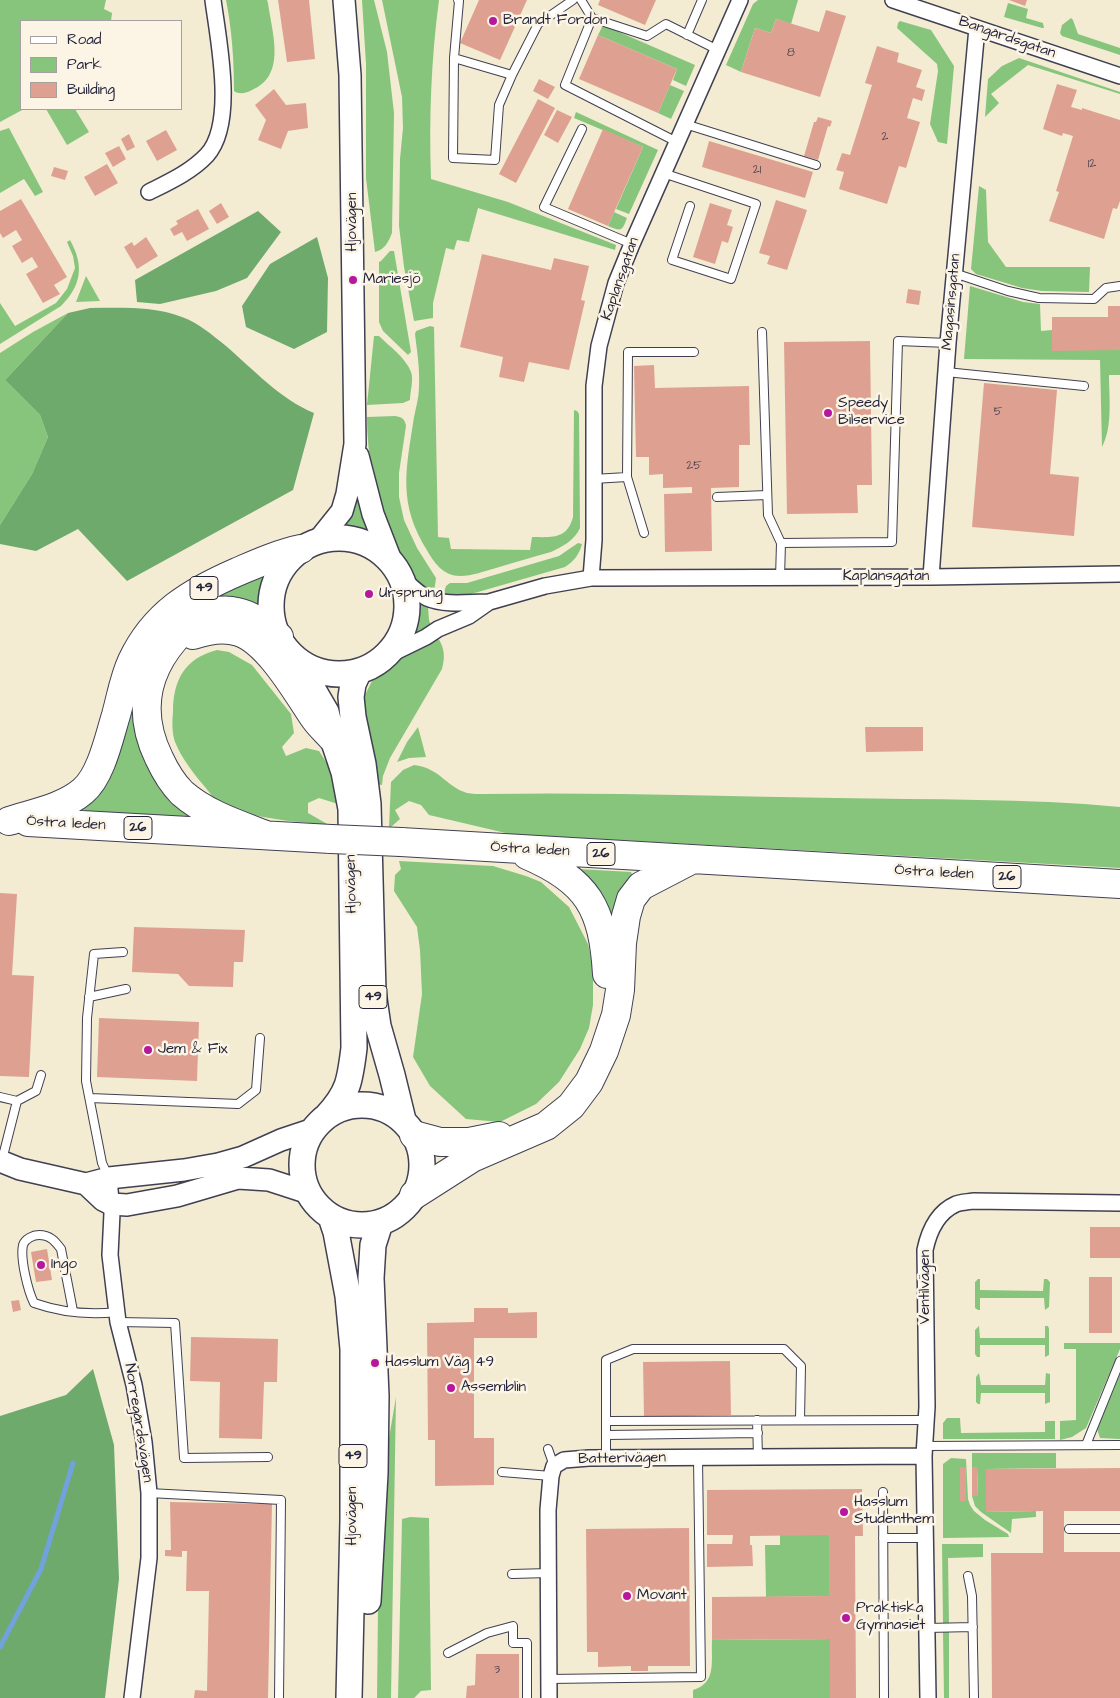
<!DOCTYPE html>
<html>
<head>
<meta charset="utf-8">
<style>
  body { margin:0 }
  #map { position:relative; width:1120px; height:1698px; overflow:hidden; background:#f3ecd3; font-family:"Architects Daughter",sans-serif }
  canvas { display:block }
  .legend { position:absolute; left:20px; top:20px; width:162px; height:90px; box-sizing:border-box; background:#fcf5e5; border:1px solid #a5a1a1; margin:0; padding:6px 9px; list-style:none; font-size:15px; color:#22223b }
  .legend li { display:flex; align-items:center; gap:10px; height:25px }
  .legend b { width:25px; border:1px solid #a5a1a1 }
</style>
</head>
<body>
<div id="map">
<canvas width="1120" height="1698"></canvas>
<ul class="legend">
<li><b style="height:6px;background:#fff"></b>Road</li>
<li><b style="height:14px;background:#87c57c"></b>Park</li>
<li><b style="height:14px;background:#dea191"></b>Building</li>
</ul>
</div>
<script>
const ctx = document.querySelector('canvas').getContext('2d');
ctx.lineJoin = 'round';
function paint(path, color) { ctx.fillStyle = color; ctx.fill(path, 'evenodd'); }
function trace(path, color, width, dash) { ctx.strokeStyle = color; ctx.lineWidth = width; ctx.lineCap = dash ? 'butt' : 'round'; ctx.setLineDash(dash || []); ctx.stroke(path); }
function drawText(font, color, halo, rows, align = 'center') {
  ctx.font = font + ' "Architects Daughter",sans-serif'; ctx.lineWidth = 5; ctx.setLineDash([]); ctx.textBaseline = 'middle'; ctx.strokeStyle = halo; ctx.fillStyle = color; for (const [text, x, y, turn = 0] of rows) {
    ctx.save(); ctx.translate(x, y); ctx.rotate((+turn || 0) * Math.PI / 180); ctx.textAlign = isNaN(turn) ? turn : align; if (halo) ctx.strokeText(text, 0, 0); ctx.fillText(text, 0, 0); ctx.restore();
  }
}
paint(new Path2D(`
  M0,0H106L104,9L112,13L111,21H21V109H24L0,122Z
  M226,0H267L268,3C272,33 287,75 252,90C247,93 239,95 234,91C234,61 232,30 226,0Z
  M362,0H374L387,52L394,113L392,233C388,243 385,249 375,252L366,178V64Z
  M382,0H439C431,60 429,119 431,179L508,202L616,245L615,250L478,208L469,242L457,240L454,250L446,248L433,303V318L414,321L404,267L399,226L400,159L403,128L402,97Z
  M758,0H798L791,24L776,19L771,33L755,28L741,72L726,65L753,4Z
  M1008,3L1028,9L1026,18L1043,23L1044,28H1042L1004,17Z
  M1071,18L1073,20L1078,34L1120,48V55L1062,36L1060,33L1062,25Z
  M900,21L931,30L954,66L947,144L938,142L930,124L938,71L937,64L897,28L898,23Z
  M603,25L695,65L686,86L673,80L677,69L598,35Z
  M1019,58L1120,92V94L1028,65L991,94L999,103L985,117L988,79L1002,66Z
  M670,85L684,91L671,119L658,113Z
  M46,109H75L89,132L67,145Z
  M576,112L658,150L629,214L616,209L643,147L574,118Z
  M9,128L43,192L35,196L24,179L0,193V131Z
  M979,186L986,190L988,242L1006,267H1090L1089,292L1042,291L1022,288L976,274L971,269Z
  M614,212L627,218C622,231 622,232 608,226Z
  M70,240C84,265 82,285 61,306L0,344V303L15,326L56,303L67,289L75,268L73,256L67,242Z
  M390,251H394L411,352L408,355L383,331L379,322V262L381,261Z
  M86,276L100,301L76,302Z
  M970,286L1023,302L1040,304L1041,331L1052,330V350H1120V375H1109C1109,398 1113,426 1102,447L1100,360L964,359Z
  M68,313L5,380L40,415L48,437L32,474L0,525V353L33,332Z
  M430,326L434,327L438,537L449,538L451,549L530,550L532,537C551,537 567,540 573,517L574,410L577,411L579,414L580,528C575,540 562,547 551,552C533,557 515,562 496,568C485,571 472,576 460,576C444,576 435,564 428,552C397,503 406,470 414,417C416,407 419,397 419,387C420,369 417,351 415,334L416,331Z
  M374,336H379C389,346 406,358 411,372C414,379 410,392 410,400L403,403L367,405Z
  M395,416C402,417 405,419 406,426L399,473V497L404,520L417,548L436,578L434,593C400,578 377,509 372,474C369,455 367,436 367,417Z
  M357,480L374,536L352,529L342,528L350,515Z
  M578,543L582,544C579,555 574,561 565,567L471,594L453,596L443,595L446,586L450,583H467L559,556Z
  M274,565C267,581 264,595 263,612C242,600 226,599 202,606C132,626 117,717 152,773C164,793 183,807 202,818L70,810L93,793L102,780C125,718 130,639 194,601C219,586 247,576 274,565Z
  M417,602L428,607L429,620L431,626L411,635L415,623Z
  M438,638C445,649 445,657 442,669L390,758L383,776L382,785L376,784L363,709L365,695L373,679L383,669Z
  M217,650L229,652L252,665L291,714L294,733L282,747L286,756L306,748L319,751L334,774L341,805L319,798L308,803V813L329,825C300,822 270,820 242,812C236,810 228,810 223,807C217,803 210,793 205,787C194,774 182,759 175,742C172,733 172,722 173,712C173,680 185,658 217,650Z
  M418,727L426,757L409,758L397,762L407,742Z
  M414,765C440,768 445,786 467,793C472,794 478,794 483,794C601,792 718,796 836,798C930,800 1026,798 1120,807V868L510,834L429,815L421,805L409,801L395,810L400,819L391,827H389L391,782L403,770Z
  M399,861L493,866L526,876L541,882L569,907L588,944L593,965V1005L589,1028L580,1049L559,1082L536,1104L500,1122L466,1119L430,1086L413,1057L422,994L420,950L417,927L394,891L395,875L401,869Z
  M578,869L631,872L633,877L615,939Z
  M978,1279H980V1290L1043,1291L1044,1279H1047L1050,1282L1049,1307L1045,1310L1044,1298H980V1310H978L975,1308V1282Z
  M979,1326L980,1338H1045V1326H1048L1049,1329V1355L1045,1357V1345H980V1357H977L975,1354V1330Z
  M1064,1343H1120V1349L1086,1428L1072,1437L1060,1440V1421L1076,1420V1349H1064Z
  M979,1373L981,1385H1045L1046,1373L1050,1374V1402L1045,1404V1393H981L980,1404H978L976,1402V1377Z
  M1120,1373V1439L1100,1438L1097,1429Z
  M396,1397L391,1698H377L378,1609L384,1527L388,1444Z
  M947,1418H960L961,1433L1045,1432V1421H1055V1439H943V1423Z
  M972,1453H1056V1468L986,1469V1512L1036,1511V1517L1012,1519L1011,1533L981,1512L975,1506L972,1496L978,1495L977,1468L972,1467Z
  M951,1458L966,1459L968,1499L970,1505L974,1511L985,1520L1008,1534L1009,1537L943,1538V1464Z
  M410,1517L429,1518L431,1690L421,1691L414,1698H398L402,1519Z
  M780,1535H829V1596L766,1597L765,1545H780Z
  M942,1544H983V1557L948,1558L949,1623H943Z
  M943,1632H949V1698H944Z
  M830,1639V1698H693V1690C717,1683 711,1661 712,1640Z`), '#87c57c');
paint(new Path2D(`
  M258,211L281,232L247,278L216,291L160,304L137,302L135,280Z
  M317,237L328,278L327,332L294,349L246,327L242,306L270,264Z
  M90,308C121,308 153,306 182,317C199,323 212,335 226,346C254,370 280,399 314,413L293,490L127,581L78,529L36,551L0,544V525L32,474L48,437L40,415L5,380L68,313Z
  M93,1369L114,1445L119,1579L105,1698H0V1416L66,1395Z`), '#6daa6c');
trace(new Path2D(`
  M0,1647L41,1569L73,1463`), '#72a2dc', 5);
paint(new Path2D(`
  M278,0H309L315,59L287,62Z
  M479,0H527L500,60L460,43Z
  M600,0H656L645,25L598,5Z
  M1009,0H1027L1025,6Z
  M826,10L846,16L820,97L741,72L755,28L771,33L776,19L819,32Z
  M598,35L677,69L658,113L579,79Z
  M877,46L899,53L897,62L922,70L916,87L925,90L922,101L913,98L907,118L920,122L906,168L899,166L887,204L839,189L844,172L836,170L842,153L850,155L872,85L865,83Z
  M539,79L555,87L548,99L533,91Z
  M1057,84L1077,90L1071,107L1082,110V108L1120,120V201L1117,209L1113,208L1104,239L1049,221L1059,192L1056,191L1073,136L1063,133L1062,136L1043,129Z
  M274,89L286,105L306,103L308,128L288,131L281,149L258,140L266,120L255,105Z
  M538,99L555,108L516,183L499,174Z
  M557,110L572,117L558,143L544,135Z
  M818,117L832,121L830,127L828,126L818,160L804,156L814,122H816Z
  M603,129L643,147L608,226L568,209Z
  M166,130L177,150L157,161L146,141Z
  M129,134L135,147L127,151L121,139Z
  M709,141L813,172L805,198L702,167Z
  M119,146L126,159L113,167L105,153Z
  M107,164L118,183L95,196L84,177Z
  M54,167L68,171L65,180L51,176Z
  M21,199L67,277L54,285L60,294L43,303L26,274L38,267L32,257L22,263L12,246L22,240L16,230L3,238L0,233V211Z
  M776,200L807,210L787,270L767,264L770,256L759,253Z
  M221,203L229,217L217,224L209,211Z
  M710,203L732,210L727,225L733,227L728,243L722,241L715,264L693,257Z
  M198,209L209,229L187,241L182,232L174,236L170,229L178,224L176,221Z
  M146,237L158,256L137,269L124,247L132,242L134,246Z
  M482,254L551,270L554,258L589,266L581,300L585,301L569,370L529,362L524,382L499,377L503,357L460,347Z
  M908,289L921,291L919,305L906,303Z
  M1108,306H1120V350L1052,351V317H1108Z
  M870,341L872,485H857L858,513L787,514L784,342Z
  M654,365L655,388L749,386L750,445H739V487L711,488L712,551L665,552L664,494L692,493V487L663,488V474L649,475V457H636L634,366Z
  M984,383L1057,390L1050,474L1079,477L1074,536L972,527Z
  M865,727H923V751L866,752Z
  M0,893L17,894L12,975L34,976L29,1077L0,1076Z
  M134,927L245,930L243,962H234L233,987L189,986L178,974L132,972Z
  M99,1018L199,1022L197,1081L97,1077Z
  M1090,1227H1120V1258H1090Z
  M47,1249L52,1280L36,1282L31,1252Z
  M1089,1277H1112V1333H1089Z
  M19,1300L21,1310L13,1312L11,1301Z
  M474,1308H508V1313L537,1312V1338H474V1438H494V1485L435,1486V1440H428L427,1323L474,1322Z
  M191,1337L278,1339L277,1382H264L262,1439L219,1438L220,1382L190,1381Z
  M730,1361L731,1415L644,1417L643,1362Z
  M960,1467H966V1501H960Z
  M972,1467H977L978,1496H972Z
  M1120,1468V1511H1064V1552H1120V1698H992L991,1553H1043V1511L986,1512V1469Z
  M862,1489L863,1536H855L856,1698H830V1639L712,1640V1597L829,1596V1535L750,1536V1545H752L753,1566L707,1567V1544H732L733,1535H707V1490Z
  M170,1502L272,1504L268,1698H194L195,1690L207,1691L209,1591H186L187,1551H182V1557L165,1556V1550H171Z
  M689,1528L690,1666H648V1671H631V1666L598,1667V1652H587L586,1529Z
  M476,1654H519V1698H466L467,1686L475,1685Z`), '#dea191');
const lane = new Path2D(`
  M458,0L459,1L454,58L453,158L495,160L499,105L512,75L538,24L573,0
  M581,0L592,18L647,36L666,24L718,50
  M592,18L565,85L677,142
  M687,35L702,0
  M454,58L512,75
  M685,124L816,165
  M582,129L544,207L632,244
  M663,173L756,204L731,279L672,260L690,206
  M954,273L1008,291L1039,298L1094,299L1106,288L1120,286
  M762,332L768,515L781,543
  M946,372L1084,386
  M593,479L627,477
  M717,497L767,495
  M644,533L627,477L628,352H694
  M780,578L781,543L892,542L898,341L948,343
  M89,997L126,989
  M0,1097L17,1101
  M90,1098L238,1104L256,1090L260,1038
  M2,1160L17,1101L36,1091L41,1075
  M108,1176L102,1163L86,1081L87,1018L94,954L123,952
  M73,1311L61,1249C55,1241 50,1235 39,1235C33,1235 25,1239 23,1245C20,1259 28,1291 34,1303C60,1312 90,1315 117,1312
  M118,1322L175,1323L184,1458L268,1457
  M757,1420L758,1457
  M606,1421L927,1420
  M606,1435L758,1433
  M1086,1445L1120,1361
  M925,1446L1120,1445
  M548,1449L554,1466
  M606,1457V1360L633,1349H784L801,1366L800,1420
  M502,1472L551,1476
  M883,1492L884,1698
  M149,1493L281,1500L279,1698
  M1069,1529H1120
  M883,1538H925
  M512,1574L549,1573
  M968,1576L972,1596L974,1698
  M927,1628L973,1627
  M448,1653L487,1633L513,1626V1643H527V1698
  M549,1679L701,1677L698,1458`);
const street = new Path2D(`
  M893,0L1120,76
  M149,192C169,182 191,172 207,155C236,123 218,39 213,0
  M400,576C408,583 417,593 427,598C446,606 469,602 489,602
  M931,577L948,343L977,28
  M591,578L594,540V386L599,346L616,283L632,244L740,0
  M381,659L426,637L438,629L469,616L489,602L545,586L591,578L931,577L1120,574
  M109,1178L112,1213L110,1255L118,1322L134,1385L144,1442L149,1493V1558L132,1698
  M549,1698L548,1510L551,1476L554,1466L564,1460L589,1458L924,1456
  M928,1698L924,1456L927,1407L925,1250C929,1231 938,1212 956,1204C961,1202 968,1202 973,1201L1120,1203`);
const secondary = new Path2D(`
  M358,456L373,514L392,563
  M318,541L342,511L347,494L355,444L350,75L344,0
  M0,1161L20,1169L86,1184L109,1178L184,1170L218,1164L243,1157L281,1140L314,1129
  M86,1184L103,1200L111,1204L127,1205L177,1196L238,1178L269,1180L309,1193`);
const primary = new Path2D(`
  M271 606a68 68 0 1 1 136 0a68 68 0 1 1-136 0Z
  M294,657L326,712L333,739L344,772L351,809L354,1048C350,1080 349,1092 327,1116
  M359,671L353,684L351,697L353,717L363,764L368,804L373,992L378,1026L392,1075L403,1120
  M302 1165a60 60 0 1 1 120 0a60 60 0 1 1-120 0Z
  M331,1217L336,1232L348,1296L353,1349V1520L349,1698
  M368,1601L375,1473L376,1396L371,1278L373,1245L380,1223`);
const highway = new Path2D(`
  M193,635C208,630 224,627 239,632C269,642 297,693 315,719C320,726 327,732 333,739
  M9,821C34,813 63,808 83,791C101,776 109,738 116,715C121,697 124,678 132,661C154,614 191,592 237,572C258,563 278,554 301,549
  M28,822L331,839
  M266,835C237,824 206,814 182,793C172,783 165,771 159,758C136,711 146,667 183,630C187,626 191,620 196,617C207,611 225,609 237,612C253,615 266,627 279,637
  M401,842L1120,884
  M527,855C588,881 603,908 607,974
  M414,1135L440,1142H469L499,1136
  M414,1195L472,1158L546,1126L571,1106L589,1082L604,1051L616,1015L620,990L622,943L626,916L631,899L641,886L691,860`);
trace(lane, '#414052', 10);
trace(street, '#414052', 18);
trace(secondary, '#414052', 24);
trace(primary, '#414052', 28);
trace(highway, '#414052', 30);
trace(lane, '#fff', 8);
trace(street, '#fff', 15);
trace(secondary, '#fff', 21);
trace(primary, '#fff', 25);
trace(highway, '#fff', 28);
const highwayBridge = new Path2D(`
  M331,839L401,842`);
trace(highwayBridge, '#414052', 30, []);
trace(highwayBridge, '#fff', 28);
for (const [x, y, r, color] of [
  [493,21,5,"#b5179e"],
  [353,280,5,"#b5179e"],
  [828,413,5,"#b5179e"],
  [369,594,5,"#b5179e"],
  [148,1050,5,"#b5179e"],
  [41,1265,5,"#b5179e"],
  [375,1363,5,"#b5179e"],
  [451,1388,5,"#b5179e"],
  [844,1512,5,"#b5179e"],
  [627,1596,5,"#b5179e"],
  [846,1618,5,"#b5179e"]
]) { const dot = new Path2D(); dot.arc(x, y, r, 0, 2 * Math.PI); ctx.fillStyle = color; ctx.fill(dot); trace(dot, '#fcf5e5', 2); }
drawText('12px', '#514250', null, [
  ["8",791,53],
  ["2",885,137],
  ["12",1092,164],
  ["21",757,170],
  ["5",998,412],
  ["25",694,466],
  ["3",497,1670]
]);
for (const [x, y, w] of [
  [204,588,28],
  [138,828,28],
  [601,854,28],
  [1007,877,28],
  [373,997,28],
  [353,1456,28]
]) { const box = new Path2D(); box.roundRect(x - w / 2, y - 11.5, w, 23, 4); ctx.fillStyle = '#fcf5e5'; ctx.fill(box); trace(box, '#22223b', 1); }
drawText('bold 14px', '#22223b', null, [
  ["49",204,588],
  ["26",138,828],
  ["26",601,854],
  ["26",1007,877],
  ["49",373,997],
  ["49",353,1456]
]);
drawText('15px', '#22223b', '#fcf5e5', [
  ["Brandt Fordon",503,21],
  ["Mariesjö",363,280],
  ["Speedy",838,404],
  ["Bilservice",838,421],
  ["Ursprung",379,594],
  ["Jem & Fix",158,1050],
  ["Ingo",51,1265],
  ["Hasslum Väg 49",385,1363],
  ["Assemblin",461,1388],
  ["Hasslum",854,1503],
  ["Studenthem",854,1520],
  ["Movant",637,1596],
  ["Praktiska",856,1609],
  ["Gymnasiet",856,1626]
], 'left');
drawText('15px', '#22223b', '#fcf5e5', [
  ["Bangårdsgatan",1007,38,19],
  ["Hjovägen",353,222,-90],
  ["Kaplansgatan",621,279,-71],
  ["Magasinsgatan",952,302,-85],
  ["Kaplansgatan",886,577],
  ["Östra leden",66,824,3],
  ["Östra leden",530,850,3],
  ["Östra leden",934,873,3],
  ["Hjovägen",352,884,-91],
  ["Ventilvägen",926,1287,-90],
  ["Norregårdsvägen",138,1423,81],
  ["Batterivägen",622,1459,-1],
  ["Hjovägen",353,1516,-90]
]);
</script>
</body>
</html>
